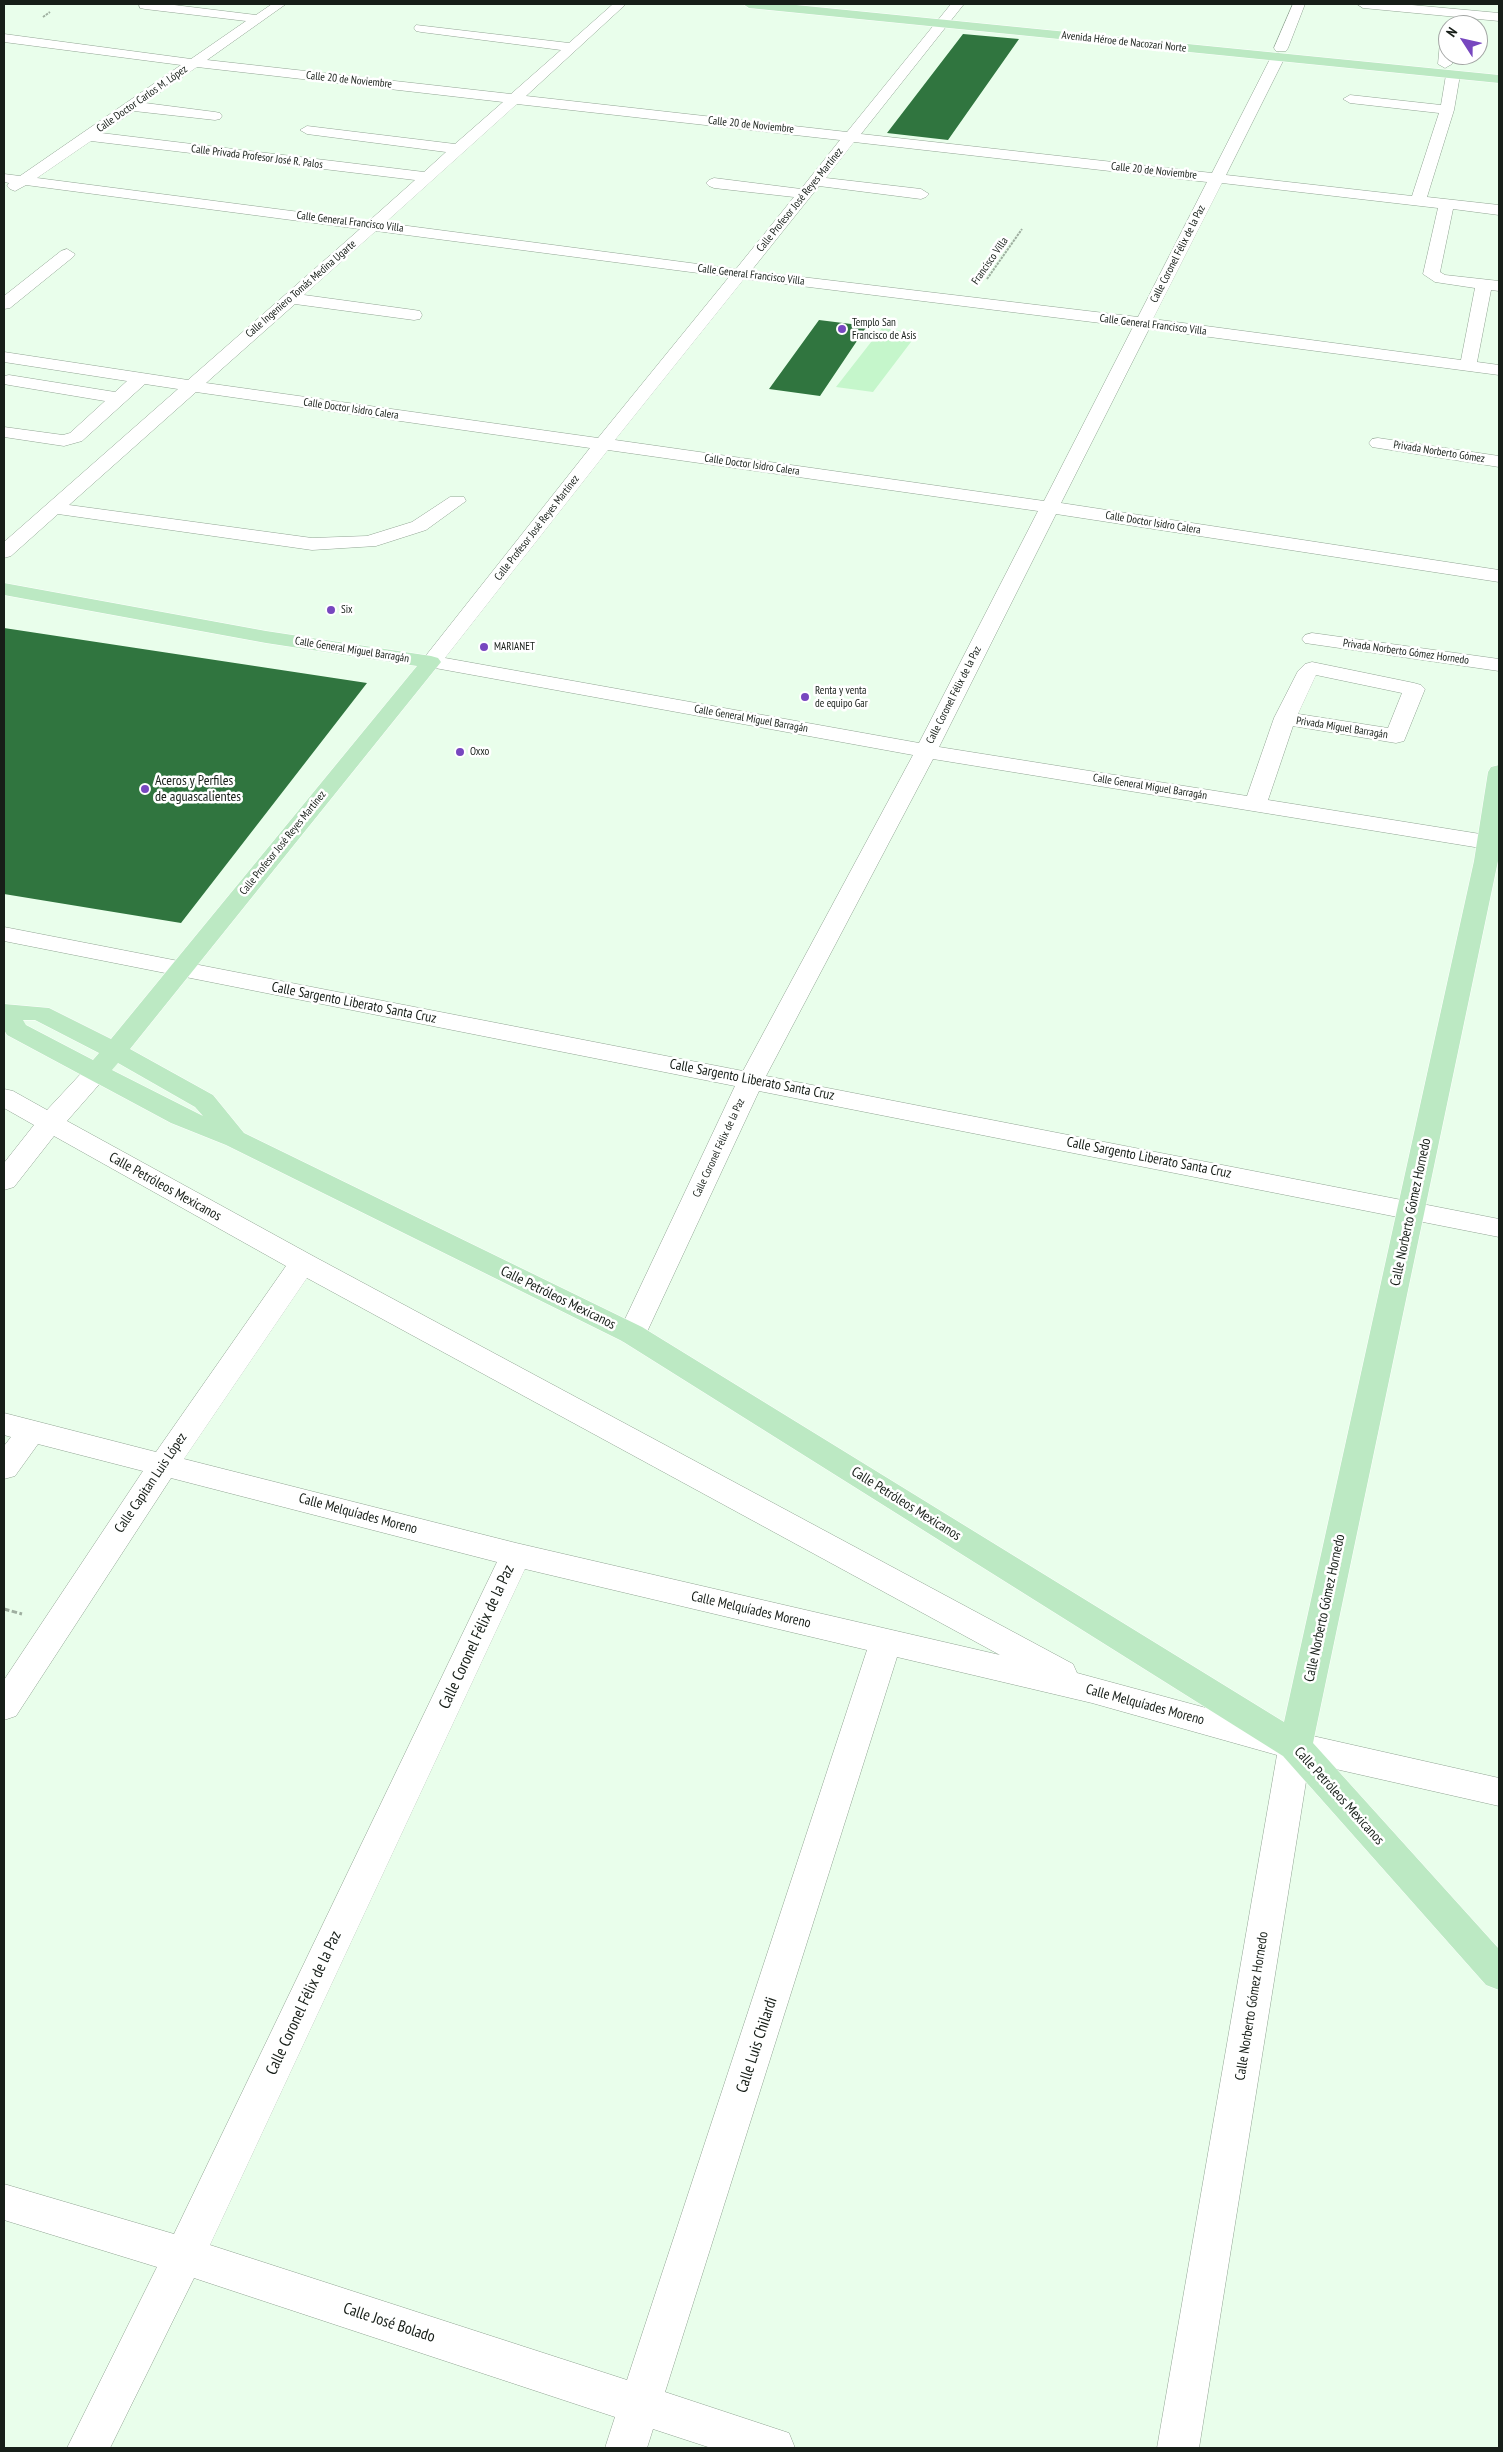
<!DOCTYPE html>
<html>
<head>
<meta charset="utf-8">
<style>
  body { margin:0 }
  #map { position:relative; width:1503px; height:2452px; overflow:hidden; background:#e9feeb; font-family:"PT Sans Narrow",sans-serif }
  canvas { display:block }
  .frame { position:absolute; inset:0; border:5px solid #171e18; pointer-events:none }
  .north { position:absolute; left:1438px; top:15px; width:50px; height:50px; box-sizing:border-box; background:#fff; border:1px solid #a2a5a3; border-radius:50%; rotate:305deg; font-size:14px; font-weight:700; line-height:20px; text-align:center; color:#171e18 }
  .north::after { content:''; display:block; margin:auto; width:18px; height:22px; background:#7747bf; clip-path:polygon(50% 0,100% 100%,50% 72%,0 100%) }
</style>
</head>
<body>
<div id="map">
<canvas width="1503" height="2452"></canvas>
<div class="frame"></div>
<div class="north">N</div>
</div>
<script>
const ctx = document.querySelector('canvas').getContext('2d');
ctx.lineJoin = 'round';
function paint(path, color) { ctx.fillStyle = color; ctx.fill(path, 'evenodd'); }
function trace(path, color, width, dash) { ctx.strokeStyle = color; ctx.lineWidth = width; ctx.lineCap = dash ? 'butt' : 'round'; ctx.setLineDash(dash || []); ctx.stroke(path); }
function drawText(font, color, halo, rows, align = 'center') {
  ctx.font = font + ' "PT Sans Narrow",sans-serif'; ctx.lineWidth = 5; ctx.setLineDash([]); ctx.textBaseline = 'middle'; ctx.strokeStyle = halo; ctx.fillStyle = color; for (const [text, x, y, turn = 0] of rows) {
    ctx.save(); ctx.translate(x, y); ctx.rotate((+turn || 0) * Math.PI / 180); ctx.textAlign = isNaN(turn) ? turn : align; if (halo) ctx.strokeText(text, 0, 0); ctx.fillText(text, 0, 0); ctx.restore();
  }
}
paint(new Path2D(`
  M882,328L903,331L899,336L914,338L873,392L836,387Z`), '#c5f6cb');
paint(new Path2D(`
  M963,34L1019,39L948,140L887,133Z
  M819,320L867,326L820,396L769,389Z
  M4,628L367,683L181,923L4,894Z`), '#30753f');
const minor = new Path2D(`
  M139,4H166L256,15L272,4H286L207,60L511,94L561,50L421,32L416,31L414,28L416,25L569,43L613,4H626L526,96L847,132L951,4H964L861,134L1212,173L1271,57L1278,53L1285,57L1226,175L1412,196L1439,113L1350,103L1343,99L1350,95L1441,105L1446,75L1453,71L1458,72L1460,75L1454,110L1427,197L1499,205V215L1453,209L1440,272L1445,275L1499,281V291L1491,290L1477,362L1499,365V375L1149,329L1061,503L1499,570V582L1056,514L939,747L1247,796L1274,718L1298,671L1305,664L1312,662L1414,683L1421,685L1425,689L1404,741L1396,743L1293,726L1268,800L1499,837V851L933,759L766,1076L1499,1219V1237L759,1091L646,1334L642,1341L632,1344L622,1341L618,1334L735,1086L4,941V927L743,1071L913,755L424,666L421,662L424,658L590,448L196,392L69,505L312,538L367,536L412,522L450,497H464L466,501L426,530L376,546L312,550L58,514L11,556L4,558V542L178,389L145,384L82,441L64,446L4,437V427L63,435L70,433L105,401L9,385L4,384V376L9,375L115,392L127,381L4,362V352L188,380L360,229L26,185L15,191L10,189L7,186L9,183L4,182V174L20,176L181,65L4,42V34L191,59L246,21L145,9L140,8ZM197,67L503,102L455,144L307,126L300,130L307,134L446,152L424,172L101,133L134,111L215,120L220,119L222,116L220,113L215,112L145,103ZM517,104L840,140L801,189L714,178L709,180L706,183L709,186L714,188L794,197L736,269L385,223ZM91,141L415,180L369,221L37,178ZM854,142L1207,182L1138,317L751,271L819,186L921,199L926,197L929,194L921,189L826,178ZM1222,183L1438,208L1423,274L1435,282L1475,288L1461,360L1153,319ZM376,231L729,277L598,438L206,383L295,304L414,320L420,319L422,315L420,311L414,310L304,295ZM744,279L1133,327L1044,501L615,440ZM608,450L1038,511L919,743L445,658ZM1316,675L1402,693L1388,728L1298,714Z
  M1293,4H1305L1288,48L1286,51H1276L1274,48Z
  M1357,4H1401L1499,13V21L1363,8Z
  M1448,27V55H1453L1452,64L1445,68L1438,64L1441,31Z
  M67,249L75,254L73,257L10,308L4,309V296L61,251Z
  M1378,438L1499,456V467L1372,447L1369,443L1372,439Z
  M1312,633L1499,659V671L1305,643L1302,639L1305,635Z
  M97,1064L106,1066L110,1072L67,1121L313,1256L1073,1664L1077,1673L1295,1732L1499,1778V1806L1309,1763L1199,2448H1157L1277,1755L1092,1703L897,1657L665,2392L789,2433L795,2448H711L653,2429L647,2448H605L615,2417L194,2278L110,2448H67L157,2267L4,2220V2184L174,2234L497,1562L171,1478L16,1716L4,1720V1680L143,1471L38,1444L15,1476L4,1479V1446L11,1437L4,1435V1413L156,1452L286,1266L54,1136L14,1187L4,1190V1163L34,1125L4,1108V1089L13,1091L47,1110L88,1066ZM307,1278L1000,1655L516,1543L184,1459ZM525,1569L867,1650L627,2380L210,2245Z`);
const major = new Path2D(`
  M743,4H786L1499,75V83L749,8Z
  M4,583L266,631L431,656L438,658L441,662L130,1049L213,1095L244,1133L642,1327L1284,1722L1474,861L1488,772L1491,767L1499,765L1498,861L1313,1743L1499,1949V1990L1486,1985L1283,1756L622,1341L226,1145L171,1123L7,1035L4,1030V1004L49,1008L111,1039L417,666L266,643L4,595ZM23,1020H35L99,1053L93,1060L26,1025ZM118,1063L195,1107L203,1116L112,1070Z`);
trace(minor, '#91a493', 1);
trace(major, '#fff', 1);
trace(new Path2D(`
  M43,17L50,12
  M987,279L1022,229`), '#9fafa0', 2, [2.5, 1]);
trace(new Path2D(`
  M4,1609L22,1614`), '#9fafa0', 3, [5.5, 2.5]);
paint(minor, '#fff');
paint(major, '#bce9c3');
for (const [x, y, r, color] of [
  [842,329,5,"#7747bf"],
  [331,610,5,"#7747bf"],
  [484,647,5,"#7747bf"],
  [805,697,5,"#7747bf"],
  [460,752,5,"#7747bf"],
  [145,789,5,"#7747bf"]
]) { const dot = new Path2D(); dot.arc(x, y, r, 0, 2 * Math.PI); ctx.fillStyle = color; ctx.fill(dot); trace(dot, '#fff', 2); }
drawText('11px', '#171e18', '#fff', [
  ["Avenida Héroe de Nacozari Norte",1124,42,6],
  ["Calle 20 de Noviembre",349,80,6],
  ["Calle Doctor Carlos M. López",142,99,-35],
  ["Calle 20 de Noviembre",751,125,6],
  ["Calle Privada Profesor José R. Palos",257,157,7],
  ["Calle 20 de Noviembre",1154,171,6],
  ["Calle Profesor José Reyes Martínez",800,200,-51],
  ["Calle General Francisco Villa",350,222,7],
  ["Calle Coronel Félix de la Paz",1178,254,-63],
  ["Francisco Villa",990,261,-55],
  ["Calle General Francisco Villa",751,275,7],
  ["Calle Ingeniero Tomás Medina Ugarte",301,289,-41],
  ["Calle General Francisco Villa",1153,325,7],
  ["Calle Doctor Isidro Calera",351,409,8],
  ["Privada Norberto Gómez",1439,452,9],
  ["Calle Doctor Isidro Calera",752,465,8],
  ["Calle Doctor Isidro Calera",1153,523,9],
  ["Calle Profesor José Reyes Martínez",537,528,-52],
  ["Calle General Miguel Barragán",352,650,9],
  ["Privada Norberto Gómez Hornedo",1406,652,8],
  ["Calle Coronel Félix de la Paz",954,695,-63],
  ["Calle General Miguel Barragán",751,719,10],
  ["Privada Miguel Barragán",1342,728,9],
  ["Calle General Miguel Barragán",1150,787,9],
  ["Calle Profesor José Reyes Martínez",283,843,-51],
  ["Calle Coronel Félix de la Paz",719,1148,-65]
]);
drawText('11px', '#171e18', '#fff', [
  ["Templo San",852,323],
  ["Francisco de Asis",852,336],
  ["Six",341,610],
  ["MARIANET",494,647],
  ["Renta y venta",815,691],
  ["de equipo Gar",815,704],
  ["Oxxo",470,752]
], 'left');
drawText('14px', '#171e18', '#fff', [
  ["Aceros y Perfiles",155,781],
  ["de aguascalientes",155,797]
], 'left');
drawText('14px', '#171e18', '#fff', [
  ["Calle Sargento Liberato Santa Cruz",354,1003,11],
  ["Calle Sargento Liberato Santa Cruz",752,1080,11],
  ["Calle Sargento Liberato Santa Cruz",1149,1158,11],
  ["Calle Petróleos Mexicanos",165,1187,29],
  ["Calle Norberto Gómez Hornedo",1411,1212,-78],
  ["Calle Petróleos Mexicanos",558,1298,26],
  ["Calle Capitan Luis López",151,1483,-56],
  ["Calle Petróleos Mexicanos",906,1504,32],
  ["Calle Melquíades Moreno",358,1514,15],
  ["Calle Norberto Gómez Hornedo",1325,1608,-78],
  ["Calle Melquíades Moreno",751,1610,13],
  ["Calle Melquíades Moreno",1145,1705,15],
  ["Calle Petróleos Mexicanos",1339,1796,48],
  ["Calle Norberto Gómez Hornedo",1252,2006,-81]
]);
drawText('16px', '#171e18', '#fff', [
  ["Calle Coronel Félix de la Paz",477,1637,-65],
  ["Calle Coronel Félix de la Paz",304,2003,-65],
  ["Calle Luis Chilardi",757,2045,-72],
  ["Calle José Bolado",389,2323,18]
]);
</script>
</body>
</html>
